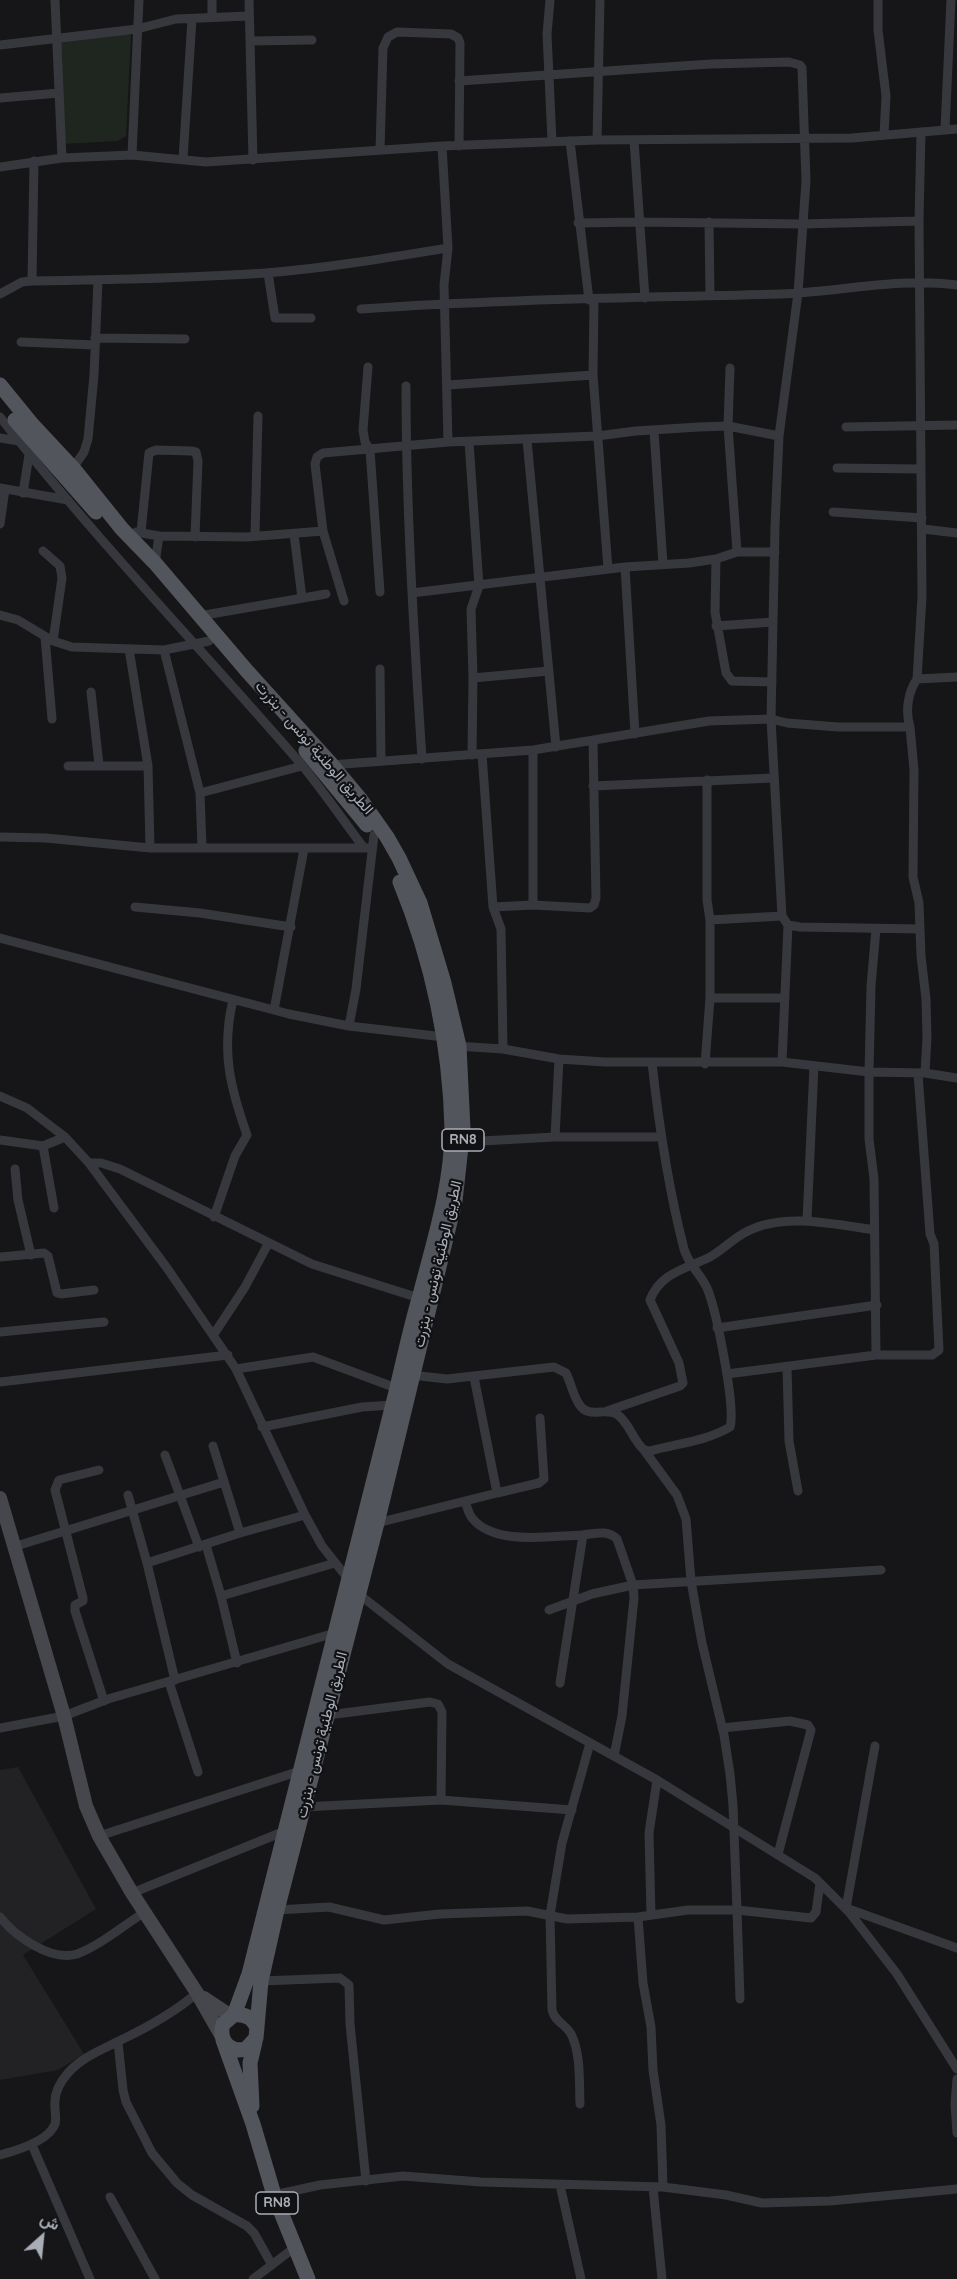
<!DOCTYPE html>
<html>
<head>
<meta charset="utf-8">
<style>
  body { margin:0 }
  #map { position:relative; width:957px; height:2279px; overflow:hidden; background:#161618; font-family:Quicksand,Vazirmatn,sans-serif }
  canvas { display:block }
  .north { position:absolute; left:12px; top:2207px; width:60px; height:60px; -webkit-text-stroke:4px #111113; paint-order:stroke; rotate:27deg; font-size:16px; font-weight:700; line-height:24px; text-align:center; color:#a8adb8 }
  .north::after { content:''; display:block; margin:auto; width:21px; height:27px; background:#a8adb8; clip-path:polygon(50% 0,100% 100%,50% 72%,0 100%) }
</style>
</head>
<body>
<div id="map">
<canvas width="957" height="2279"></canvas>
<div class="north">ش</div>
</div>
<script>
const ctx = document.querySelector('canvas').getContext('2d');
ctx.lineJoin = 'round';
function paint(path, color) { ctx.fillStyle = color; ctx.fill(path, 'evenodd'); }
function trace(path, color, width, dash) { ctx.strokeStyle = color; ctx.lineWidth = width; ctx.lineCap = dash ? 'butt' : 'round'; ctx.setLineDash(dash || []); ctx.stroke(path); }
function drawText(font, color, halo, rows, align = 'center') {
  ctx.font = font + ' Quicksand,Vazirmatn,sans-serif'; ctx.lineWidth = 4.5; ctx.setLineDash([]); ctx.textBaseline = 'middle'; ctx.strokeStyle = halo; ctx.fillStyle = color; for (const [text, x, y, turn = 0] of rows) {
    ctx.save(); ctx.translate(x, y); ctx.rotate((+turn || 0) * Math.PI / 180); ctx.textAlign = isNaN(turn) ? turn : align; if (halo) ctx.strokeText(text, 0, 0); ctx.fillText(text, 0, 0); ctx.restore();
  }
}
paint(new Path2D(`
  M18,1767L96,1909L23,1955L84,2054L58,2070L0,2080V1770Z`), '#222225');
paint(new Path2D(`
  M128,32L131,36L126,136L118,141L62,144L60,40Z`), '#1e261f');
trace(new Path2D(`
  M55,0L62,158
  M249,0L253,160
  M550,0L547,34L552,141
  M878,0V30L886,96L884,135
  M212,17V0
  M251,41L312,40
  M0,45L137,29L176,19L249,16
  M459,81L711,64L789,62L800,65L802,68L806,181L798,293L779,436L775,526L771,719L782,916L788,925L800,927L920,929
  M0,98L59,93
  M945,129L951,0
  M597,140L600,0
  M634,140L645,298
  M570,141L589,300
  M442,146L448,248L444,285L448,442
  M380,150L383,48L388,37L397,32L451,34L458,38L460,43L459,146
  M132,155L139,0
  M183,159L192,19
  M0,167L62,158L132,155L206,162L442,146L597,140L852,138L957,129
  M709,222L710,296
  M578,223L639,222L802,224L919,221
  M268,273L275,318H311
  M32,281L34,161
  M0,294L22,282L32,281C110,280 188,278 266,273C327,268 387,258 448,248
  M594,300L593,375L608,569
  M361,309C500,299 640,298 780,294C839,292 898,277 957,285
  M95,338L185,339
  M21,342L95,345
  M368,367L363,430L365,442L370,450L380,592
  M730,368L728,426L737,552
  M448,385L593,375
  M406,386C406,510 414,635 422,759
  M0,417C94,538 201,648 301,764C323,791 343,820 364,848
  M846,427L957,425
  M654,431L663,564
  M0,438L19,441
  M527,440L556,747
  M469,442L479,586L471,609L473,678L472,755
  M73,468L84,452L88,439L94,375L98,280
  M837,468L921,469
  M0,488L68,500
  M23,493L29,455
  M833,512L922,518
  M0,524L5,489
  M923,529L957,533
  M136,532L159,536L155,563
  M141,532L149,453L156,450L191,451L196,452L198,461L195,537
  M294,534L302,598
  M159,536L247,537L323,531
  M255,536L258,416
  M43,551L60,566L62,578L53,641
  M716,559L715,612L726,673L732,681L772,682
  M625,567L635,734
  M412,593L625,567L689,563L716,559L737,552H775
  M344,601L323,531L315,464L317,457L323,453L448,442L597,436L636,431L699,427L728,426L779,436
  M0,615L18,620L53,641L72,647L164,650L209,641
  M199,616L326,594
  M716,626L773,622
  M45,637L52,719
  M129,649L148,766L150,848
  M164,650L200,793L202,848
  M380,669L381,761
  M473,678L549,671
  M917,679L957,677
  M91,692L99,765
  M910,727L914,770L913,877L919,903L921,956L926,999L927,1038L925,1073
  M482,754L493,907L501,929L503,1049
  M330,765L533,750L709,721L771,719L787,723L838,727H910C905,711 908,692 917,679L922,597L919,221L921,132
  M68,766H148
  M707,780V900L710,920L782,916
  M593,786L773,778
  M200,793L302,766
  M0,837L46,838L150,848H372
  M533,905V750
  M135,907L200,913L291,927
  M493,907L533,905L590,908L594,905L596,898L593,741
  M0,938L289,1014L349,1026L444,1037
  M710,998H785
  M274,1010L304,849
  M349,1026L356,989L374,835
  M456,1046L503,1049L559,1059L605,1062H782L869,1072L925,1073L957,1078
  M782,1062L788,925
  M705,1064L710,998V920
  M0,1096L27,1108L65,1137L89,1163L167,1268L236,1369L305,1515L322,1546L349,1580
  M555,1137L559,1059
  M0,1140L43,1146L65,1137
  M463,1142L555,1137H661
  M43,1146L54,1208
  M89,1163H101L120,1169L312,1264L419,1298
  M15,1169L18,1200L31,1255
  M214,1217L235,1156L247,1135C230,1087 221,1050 233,1000
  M807,1220L814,1066
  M0,1257L44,1253L48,1256L57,1293L61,1294L94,1290
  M717,1328L877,1305
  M0,1332L104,1322
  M214,1334L245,1287L268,1244
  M876,1355H932L939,1350L934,1244L930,1234L918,1074
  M787,1367L789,1441L798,1491
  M236,1369L313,1357L396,1388
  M727,1374L876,1355L874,1179L869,1139V1072L871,986L876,929
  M411,1375L447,1379L554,1367L566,1373C571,1383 573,1395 579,1404C589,1420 605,1406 618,1415C629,1423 633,1440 644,1450L650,1451C675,1444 707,1441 730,1427C736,1407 716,1309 707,1288C700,1273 688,1264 684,1249C668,1187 659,1126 652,1063
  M0,1382L228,1355
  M607,1411L680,1386L683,1383L679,1363L650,1300C660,1273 685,1269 708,1258C722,1251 732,1239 746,1232C782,1212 835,1224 874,1230
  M262,1427L362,1407L392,1405
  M213,1446L240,1533
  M165,1455L199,1547
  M99,1470L59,1480L55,1490L83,1598V1601L75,1605V1611L104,1701
  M497,1493L539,1483L544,1479L540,1418
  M128,1495L147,1563L175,1680
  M465,1501C467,1506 468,1513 472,1518C494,1546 550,1536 582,1535C594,1534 607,1529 617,1539L633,1585L634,1598L622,1716L614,1756
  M377,1523L497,1493L474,1377
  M206,1545L221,1596L237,1663
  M13,1547L224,1482
  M147,1563L240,1533L305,1515
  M356,1592L448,1664L657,1780L815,1878L849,1912L897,1974L957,2069
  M221,1596L335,1563
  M549,1610L592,1594L633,1585L881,1570
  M169,1682L198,1772
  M560,1683L583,1535
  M328,1715L430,1702L438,1704L442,1712L441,1800
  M0,1728L64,1716L108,1699L335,1633
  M722,1728L790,1721L808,1725L811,1730L778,1854
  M875,1746L846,1908L957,1948
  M303,1807L441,1800L572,1810
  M99,1836L300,1771
  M132,1893L285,1831
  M277,1910L329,1907L384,1920L440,1914L527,1911L567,1919L638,1917L688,1910H737L733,1805L730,1774L724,1735L702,1643L691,1581L686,1519L677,1495L644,1450
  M651,1915L649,1833L657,1780
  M0,1917C15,1936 51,1962 77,1954C101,1945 124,1925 145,1912
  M638,1917L643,1983L651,2027L653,2070L661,2125L663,2187
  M261,1981L340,1978L349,1985L350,2024L366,2181
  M740,1999L737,1910L811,1918L816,1912L820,1883
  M118,2042L123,2090L126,2102L152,2153L177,2183L192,2195L247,2226L254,2233L272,2265
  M957,2079L955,2104L957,2133
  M580,2104C579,2082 581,2056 572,2036C567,2024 555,2023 552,2010L550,1915L562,1843L590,1743
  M32,2145L90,2279
  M0,2155C15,2151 49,2141 55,2124C57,2117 54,2109 55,2101C55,2091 62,2080 68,2073C83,2056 104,2049 123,2039C150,2026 175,2012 197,1993
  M560,2185L581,2279
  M653,2187L662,2279
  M274,2195L320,2185L403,2176L481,2182L663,2187L726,2195L762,2203L830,2201L957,2189
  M110,2197L155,2279
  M253,2279L294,2248`), '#37383d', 9);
trace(new Path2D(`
  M0,1498L64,1716L86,1806L99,1836L132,1893L197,1993L221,2035
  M204,1998L231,2016`), '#45474d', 14);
trace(new Path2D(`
  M0,385L31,423L73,468L122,529L155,563L247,671L332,765L361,800L387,837L399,858L420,903L444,983L459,1046L463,1129L455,1201L377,1523L277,1910L261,1981L256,2038L246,2049C230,2053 218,2041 223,2024L234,2015C246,2014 253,2018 257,2028
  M15,420L96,512
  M306,751L367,825
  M234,2015L249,1974C298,1778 348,1584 397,1388C404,1357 411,1326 420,1295C434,1241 452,1185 452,1129C450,1045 432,960 400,882
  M223,2040L253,2124L274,2195L308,2279
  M252,2106L250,2063L255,2042`), '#53555c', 15);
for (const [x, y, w] of [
  [463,1140,42],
  [277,2203,42]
]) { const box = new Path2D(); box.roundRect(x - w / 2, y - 11, w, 22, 4.5); ctx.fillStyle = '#111113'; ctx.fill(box); trace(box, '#a8adb8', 1.5); }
drawText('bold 14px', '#a8adb8', null, [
  ["RN8",463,1140],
  ["RN8",277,2203]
]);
drawText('15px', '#a8adb8', '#111113', [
  ["الطريق الوطنية تونس - بنزرت",314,748,49],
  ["الطريق الوطنية تونس - بنزرت",438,1264,-77],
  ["الطريق الوطنية تونس - بنزرت",322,1735,-76]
]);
</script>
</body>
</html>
